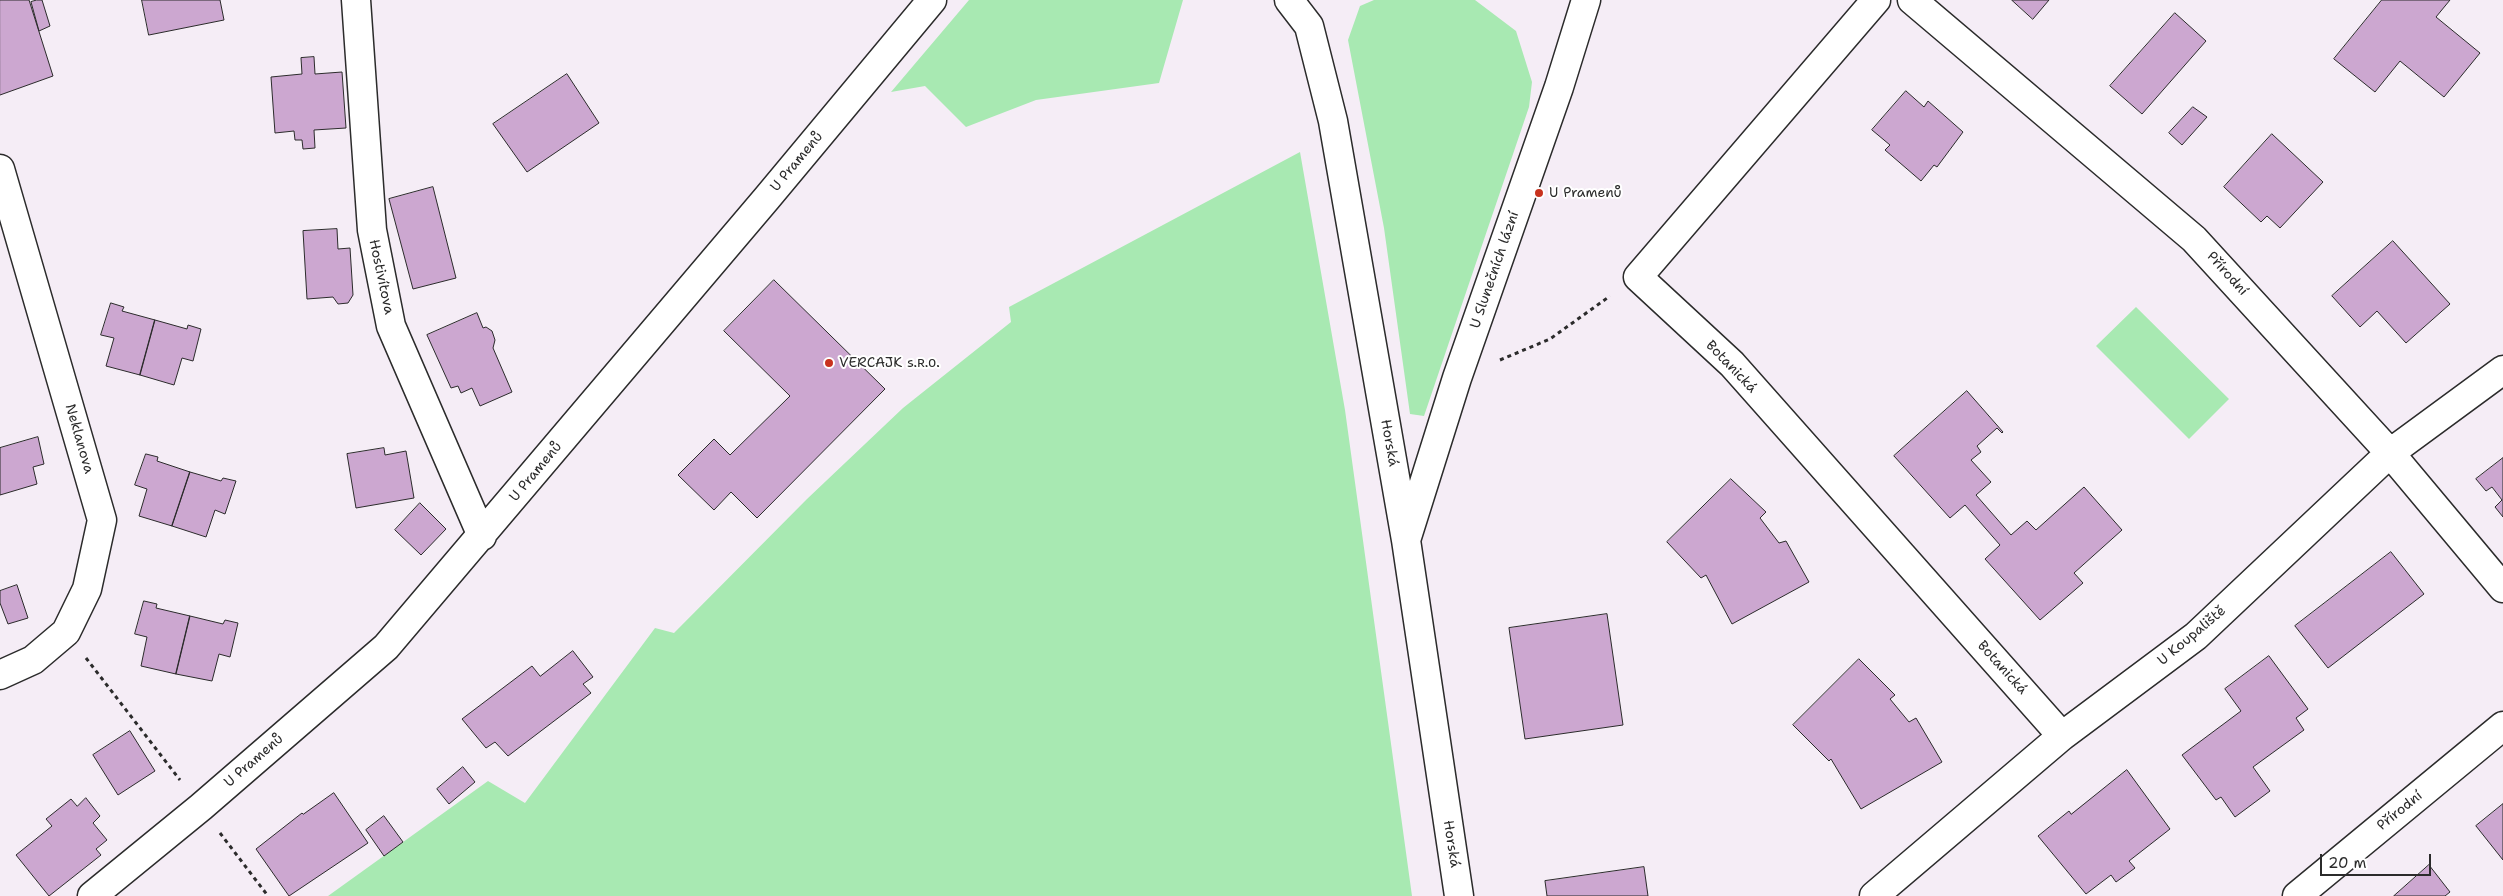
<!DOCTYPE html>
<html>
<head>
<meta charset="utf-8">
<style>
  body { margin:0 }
  #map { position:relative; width:2503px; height:896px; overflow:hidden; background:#f5edf6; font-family:"Shantell Sans",sans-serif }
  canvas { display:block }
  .scale { position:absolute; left:2320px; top:854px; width:111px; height:22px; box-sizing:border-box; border:2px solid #2b2b2b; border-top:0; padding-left:6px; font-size:15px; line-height:18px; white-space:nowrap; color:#2b2b2b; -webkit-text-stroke:4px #fff; paint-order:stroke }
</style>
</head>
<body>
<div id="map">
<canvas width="2503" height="896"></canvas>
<div class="scale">20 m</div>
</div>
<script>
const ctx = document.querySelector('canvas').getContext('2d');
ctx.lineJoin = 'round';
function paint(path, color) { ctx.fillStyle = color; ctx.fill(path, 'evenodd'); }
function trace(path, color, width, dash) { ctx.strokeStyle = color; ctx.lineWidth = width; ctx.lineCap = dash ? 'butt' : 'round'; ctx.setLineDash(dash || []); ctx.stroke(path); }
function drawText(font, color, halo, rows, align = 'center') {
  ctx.font = font + ' "Shantell Sans",sans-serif'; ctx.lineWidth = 4; ctx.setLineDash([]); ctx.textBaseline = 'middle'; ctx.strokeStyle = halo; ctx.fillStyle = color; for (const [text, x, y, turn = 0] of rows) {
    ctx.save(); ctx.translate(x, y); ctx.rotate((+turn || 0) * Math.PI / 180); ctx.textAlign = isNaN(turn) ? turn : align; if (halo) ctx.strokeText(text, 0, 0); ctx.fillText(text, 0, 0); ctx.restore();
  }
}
paint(new Path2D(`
  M969,0H1183L1159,83L1036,100L966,127L925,86L891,92Z
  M1374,0H1475L1516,31L1532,82L1529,107L1424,416L1410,414L1384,228L1348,40L1360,6Z
  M1300,152L1345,410L1412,896H328L488,781L525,803L655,628L674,633L807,499L903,408L1011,322L1009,307Z
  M2136,307L2229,399L2189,439L2096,346Z`), '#a8e9b2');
const building = new Path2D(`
  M0,0H29L53,76L0,95Z
  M37,0H42L50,26L39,31L31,2Z
  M142,0H220L224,20L149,35Z
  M2012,0H2049L2033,19Z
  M2382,0H2450L2436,17L2480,53L2444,97L2400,61L2375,92L2334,59Z
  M2175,13L2206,41L2142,114L2110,86Z
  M314,57L315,74L342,72L346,128L314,130L315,148L303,149L302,140H295L294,131L275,133L271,77L302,74L301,58Z
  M567,74L599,123L527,172L493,124Z
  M1906,91L1924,107L1928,101L1963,132L1937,167L1934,165L1921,181L1885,150L1890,145L1872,130Z
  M2193,107L2207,117L2182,145L2169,133Z
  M2272,134L2323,182L2280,228L2267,216L2261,222L2224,187Z
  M433,187L456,278L413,289L389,199Z
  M337,229L338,249L350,248L353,295L348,303L338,304L333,297L307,299L303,231Z
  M2393,241L2450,304L2406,343L2377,311L2360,327L2332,296Z
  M774,280L885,389L757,518L731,492L714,510L678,475L714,439L730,455L790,396L724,331Z
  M111,303L124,307L122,311L155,320L140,375L106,366L114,338L101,335Z
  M477,313L483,328L486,327L492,331L495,340L493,348L512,392L480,406L472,388L461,393L458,386L451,388L427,335Z
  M155,320L187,329L188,325L201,329L193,361L182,358L174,385L140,375Z
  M1967,391L2003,432L2002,433L1997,428L1977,446L1981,452L1971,460L1991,482L1976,495L2011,535L2027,521L2036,530L2084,487L2122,530L2074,573L2083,583L2040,620L1985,559L2000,545L1965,505L1950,518L1894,456Z
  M38,437L44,464L33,467L37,484L0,495V448Z
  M384,448L385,455L406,451L414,498L356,508L347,454Z
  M146,454L158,457L157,461L190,472L172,526L139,516L147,489L135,485Z
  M2503,458V517L2495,507L2502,500L2492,487L2486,491L2476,479Z
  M190,472L221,481L223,478L236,481L225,514L215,510L206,537L172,526Z
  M1731,479L1766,512L1760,518L1779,543L1786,541L1809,582L1732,624L1706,575L1701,578L1667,542Z
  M420,503L446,529L421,555L395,530Z
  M2391,552L2424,594L2328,668L2295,626Z
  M17,585L28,618L8,624L0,603V591Z
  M144,601L157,604L156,608L190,616L176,674L141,666L147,637L135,634Z
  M1607,614L1623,725L1525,739L1509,628Z
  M190,616L223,624L225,620L238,623L230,657L219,654L212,681L176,674Z
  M573,651L593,677L583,684L591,693L508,756L495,742L486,748L462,719L532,666L540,676Z
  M2269,656L2308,709L2296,718L2304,730L2253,767L2270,791L2235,817L2221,797L2216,800L2182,755L2241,711L2225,689Z
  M1859,659L1895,695L1890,699L1909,722L1916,718L1942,762L1861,809L1831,759L1829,761L1793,725Z
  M130,731L155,771L118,795L93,755Z
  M463,767L475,782L449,804L437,789Z
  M2127,770L2170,829L2129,861L2135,868L2116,882L2111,875L2086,894L2038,836L2069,811L2071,814Z
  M334,793L368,843L289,896L256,849L302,813L303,814Z
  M86,798L100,816L93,823L107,840L96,849L101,855L49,896L16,855L52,826L46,819L71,799L77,806Z
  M2503,804V860L2476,826Z
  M384,816L403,842L384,856L366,830Z
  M2429,865L2450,892L2445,896H2394Z
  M1644,867L1648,896H1547L1545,881Z`);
paint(building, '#cca7d0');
trace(building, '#2b2b2b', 1);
const street = new Path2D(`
  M356,0L372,230L391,326L482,536
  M1289,0L1309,26L1333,121L1406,540L1459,896
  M1876,0L1638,277L1732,364L2062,736
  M1912,0L2194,239L2390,453L2503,588
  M0,169L102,520L87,589L66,632L33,660L0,675
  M1407,537L1457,378L1559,87L1586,0
  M92,896L201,807L386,647L767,198L932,0
  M1874,896L2062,736L2196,636L2390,453L2503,370
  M2297,896L2503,726`);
trace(street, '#2b2b2b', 31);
trace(new Path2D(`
  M1500,360L1550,339L1610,296
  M86,658L180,780
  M220,833L268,896`), '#2b2b2b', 3, [4, 4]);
trace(street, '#fff', 28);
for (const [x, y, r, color] of [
  [1539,193,5,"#c8321e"],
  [829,363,5,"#c8321e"]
]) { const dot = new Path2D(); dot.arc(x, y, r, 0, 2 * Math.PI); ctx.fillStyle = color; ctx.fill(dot); trace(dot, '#fff', 2); }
drawText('14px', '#2b2b2b', '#fff', [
  ["U Pramenů",797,162,-50],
  ["U Slunečních lázní",1495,270,-71],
  ["Přírodní",2227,274,48],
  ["Hostivítova",381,277,78],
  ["Botanická",1731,367,46],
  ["Neklanova",79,439,74],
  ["Horská",1389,443,80],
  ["U Pramenů",536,472,-50],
  ["U Koupaliště",2192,636,-40],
  ["Botanická",2002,668,48],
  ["U Pramenů",254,761,-41],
  ["Přírodní",2400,811,-39],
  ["Horská",1451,844,81]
]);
drawText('14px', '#2b2b2b', '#fff', [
  ["U Pramenů",1549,193],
  ["VERCAJK s.ʀ.ᴏ.",839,363]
], 'left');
</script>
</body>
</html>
